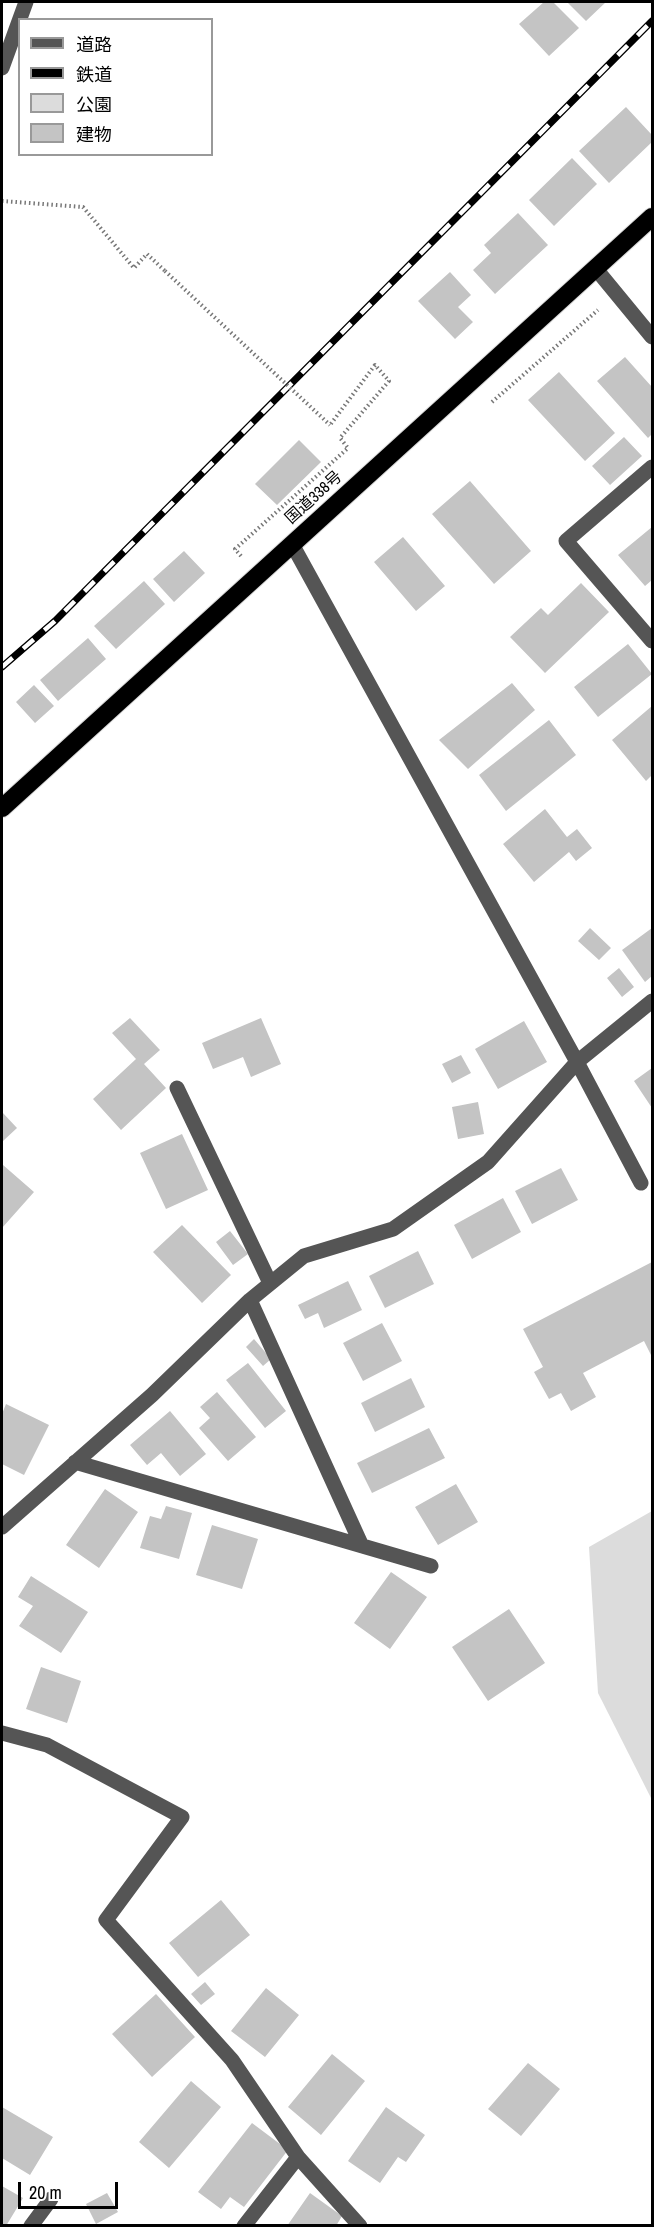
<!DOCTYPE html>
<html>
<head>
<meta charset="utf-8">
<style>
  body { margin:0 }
  #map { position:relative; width:654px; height:2227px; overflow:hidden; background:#fff; font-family:"Archivo Narrow","Noto Sans JP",sans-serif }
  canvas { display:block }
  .frame { position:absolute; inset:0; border:3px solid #000; pointer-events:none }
  .legend { position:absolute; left:18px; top:18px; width:195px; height:138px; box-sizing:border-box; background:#fff; border:2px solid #999; margin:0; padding:8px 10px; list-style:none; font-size:18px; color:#000 }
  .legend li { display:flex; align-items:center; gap:12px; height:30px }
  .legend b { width:30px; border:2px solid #999 }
  .scale { position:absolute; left:18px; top:2182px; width:100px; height:27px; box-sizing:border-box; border:3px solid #000; border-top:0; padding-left:8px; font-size:18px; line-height:21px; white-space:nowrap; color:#000; -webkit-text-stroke:4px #fff; paint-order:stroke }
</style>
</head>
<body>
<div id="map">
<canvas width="654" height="2227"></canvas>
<div class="frame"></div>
<ul class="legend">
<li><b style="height:8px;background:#555"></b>道路</li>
<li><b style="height:8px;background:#000"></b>鉄道</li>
<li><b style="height:16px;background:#dcdcdc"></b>公園</li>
<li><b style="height:16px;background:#c4c4c4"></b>建物</li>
</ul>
<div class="scale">20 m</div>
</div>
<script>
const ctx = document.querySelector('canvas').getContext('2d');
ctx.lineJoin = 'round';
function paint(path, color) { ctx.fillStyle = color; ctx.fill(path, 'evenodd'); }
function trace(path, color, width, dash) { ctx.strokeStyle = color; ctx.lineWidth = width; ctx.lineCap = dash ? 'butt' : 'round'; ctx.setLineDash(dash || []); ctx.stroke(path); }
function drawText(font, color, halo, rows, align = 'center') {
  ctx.font = font + ' "Archivo Narrow","Noto Sans JP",sans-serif'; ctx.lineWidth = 6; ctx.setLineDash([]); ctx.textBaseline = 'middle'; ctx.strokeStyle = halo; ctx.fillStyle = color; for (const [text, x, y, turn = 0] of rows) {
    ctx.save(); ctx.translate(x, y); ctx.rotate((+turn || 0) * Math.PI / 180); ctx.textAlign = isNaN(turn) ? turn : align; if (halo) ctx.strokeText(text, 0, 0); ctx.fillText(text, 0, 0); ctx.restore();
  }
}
paint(new Path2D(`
  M652,1511V1800L598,1693L589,1547Z`), '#dcdcdc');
paint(new Path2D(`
  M544,2H553L579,28L549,56L519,24Z
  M567,2H606L586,21Z
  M626,107L652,135V142L609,183L579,151Z
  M572,158L597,184L554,226L529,200Z
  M518,213L548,245L495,294L473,270L491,253L484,245Z
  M450,272L471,295L458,307L473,322L455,339L418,301Z
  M625,357L652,387V434L648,438L597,381Z
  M559,372L615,433L585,461L528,400Z
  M624,437L642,456L610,485L592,466Z
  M299,440L321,462L277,505L255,484Z
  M470,481L531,551L494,584L432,514Z
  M652,527V580L645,586L618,555Z
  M403,537L445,586L416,611L374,562Z
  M184,551L205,573L174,602L153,579Z
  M144,581L165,604L116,649L94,626Z
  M581,583L609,612L545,673L510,637L541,608L548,615Z
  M88,638L106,659L58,701L40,680Z
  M628,644L652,674L598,717L574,687Z
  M512,683L535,710L468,769L439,740Z
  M34,685L54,706L35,723L16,702Z
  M652,706V775L646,781L612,740Z
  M549,720L576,755L506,811L479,775Z
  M545,809L567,837L577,829L592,848L576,861L569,852L534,882L503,844Z
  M590,928L611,948L599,960L578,941Z
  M652,928V976L645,982L622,950Z
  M619,968L634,987L622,997L607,978Z
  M130,1018L160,1050L144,1064L166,1088L121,1130L93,1099L136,1059L112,1033Z
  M261,1018L281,1064L251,1077L243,1057L213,1069L202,1043Z
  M524,1021L547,1062L498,1089L475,1049Z
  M461,1055L471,1073L452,1083L442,1064Z
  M652,1068V1108L634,1081Z
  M478,1102L484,1134L458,1139L452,1107Z
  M2,1112L17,1128L3,1141L2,1139Z
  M182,1134L208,1190L166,1209L140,1153Z
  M3,1165L34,1192L2,1228V1166Z
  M561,1168L578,1200L532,1224L515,1191Z
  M503,1198L521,1232L472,1259L454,1225Z
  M182,1225L231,1275L202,1303L153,1252Z
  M230,1231L248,1254L233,1265L216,1242Z
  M418,1251L434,1284L385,1308L369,1276Z
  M652,1262V1357L644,1341L583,1373L596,1397L571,1411L561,1393L549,1399L534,1372L543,1367L523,1329Z
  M348,1281L362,1310L324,1328L318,1313L305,1319L298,1305Z
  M382,1323L402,1361L363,1381L343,1343Z
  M254,1339L271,1359L263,1366L246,1347Z
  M248,1363L286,1411L265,1428L226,1380Z
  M411,1378L425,1407L375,1432L361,1403Z
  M217,1392L256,1437L228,1461L199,1428L210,1418L200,1407Z
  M6,1404L49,1425L24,1475L2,1464V1414Z
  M170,1411L206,1454L180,1476L161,1453L147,1465L130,1445Z
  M429,1428L445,1458L372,1493L357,1463Z
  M456,1484L478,1522L438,1545L415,1507Z
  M105,1489L138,1512L99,1568L66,1545Z
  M166,1506L192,1513L179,1559L140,1548L150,1516L161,1519Z
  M212,1525L258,1539L242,1589L196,1575Z
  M391,1572L427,1597L390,1649L354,1623Z
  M31,1576L88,1612L61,1653L19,1626L33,1606L18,1597Z
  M509,1609L545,1663L488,1701L452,1647Z
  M41,1667L81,1681L67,1723L26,1709Z
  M221,1900L250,1935L198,1977L169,1943Z
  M205,1982L215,1994L201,2005L191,1994Z
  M266,1988L299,2015L265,2057L231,2031Z
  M156,1994L195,2037L152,2077L112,2034Z
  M332,2054L365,2081L321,2135L288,2107Z
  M528,2063L560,2089L521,2136L488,2109Z
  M191,2081L221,2107L169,2168L139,2142Z
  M2,2107L53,2137L30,2175L2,2158Z
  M386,2107L425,2135L406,2162L398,2157L380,2183L348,2161Z
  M252,2123L288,2150L244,2207L230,2197L221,2209L198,2192Z
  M2,2186L23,2198L6,2226H2Z
  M107,2193L118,2212L96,2224L86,2204Z
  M310,2193L342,2216L336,2226H287Z`), '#c4c4c4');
const highway = new Path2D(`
  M2,808L652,217`);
trace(highway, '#dbdbdb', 20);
trace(new Path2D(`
  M2,201L83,207L134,268L147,254L165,271
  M492,402L598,310
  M241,556L235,549L348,448L340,438L389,381L375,365L330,425`), '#777', 4, [1.5, 3]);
trace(new Path2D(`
  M2,68L26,2
  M596,269L652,337
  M652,467L566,541L652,641
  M292,544L577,1062L641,1183
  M177,1088L270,1283
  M250,1300L362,1546
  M75,1462L431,1566
  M2,1527L152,1395L250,1300L304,1256L393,1229L488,1162L577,1062L652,1001
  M2,1733L47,1745L182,1817L106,1920L232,2060L298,2157L360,2226
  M31,2226L51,2199
  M244,2226L298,2157`), '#555', 15);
trace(highway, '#000', 18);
const rail = new Path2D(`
  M2,667L55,621L652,21`);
trace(rail, '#000', 7);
trace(rail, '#fff', 4.5, [14]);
trace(new Path2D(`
  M165,271L330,425`), '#777', 4, [1.5, 3]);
drawText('16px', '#000', '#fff', [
  ["国道338号",314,498,-42]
]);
</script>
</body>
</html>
